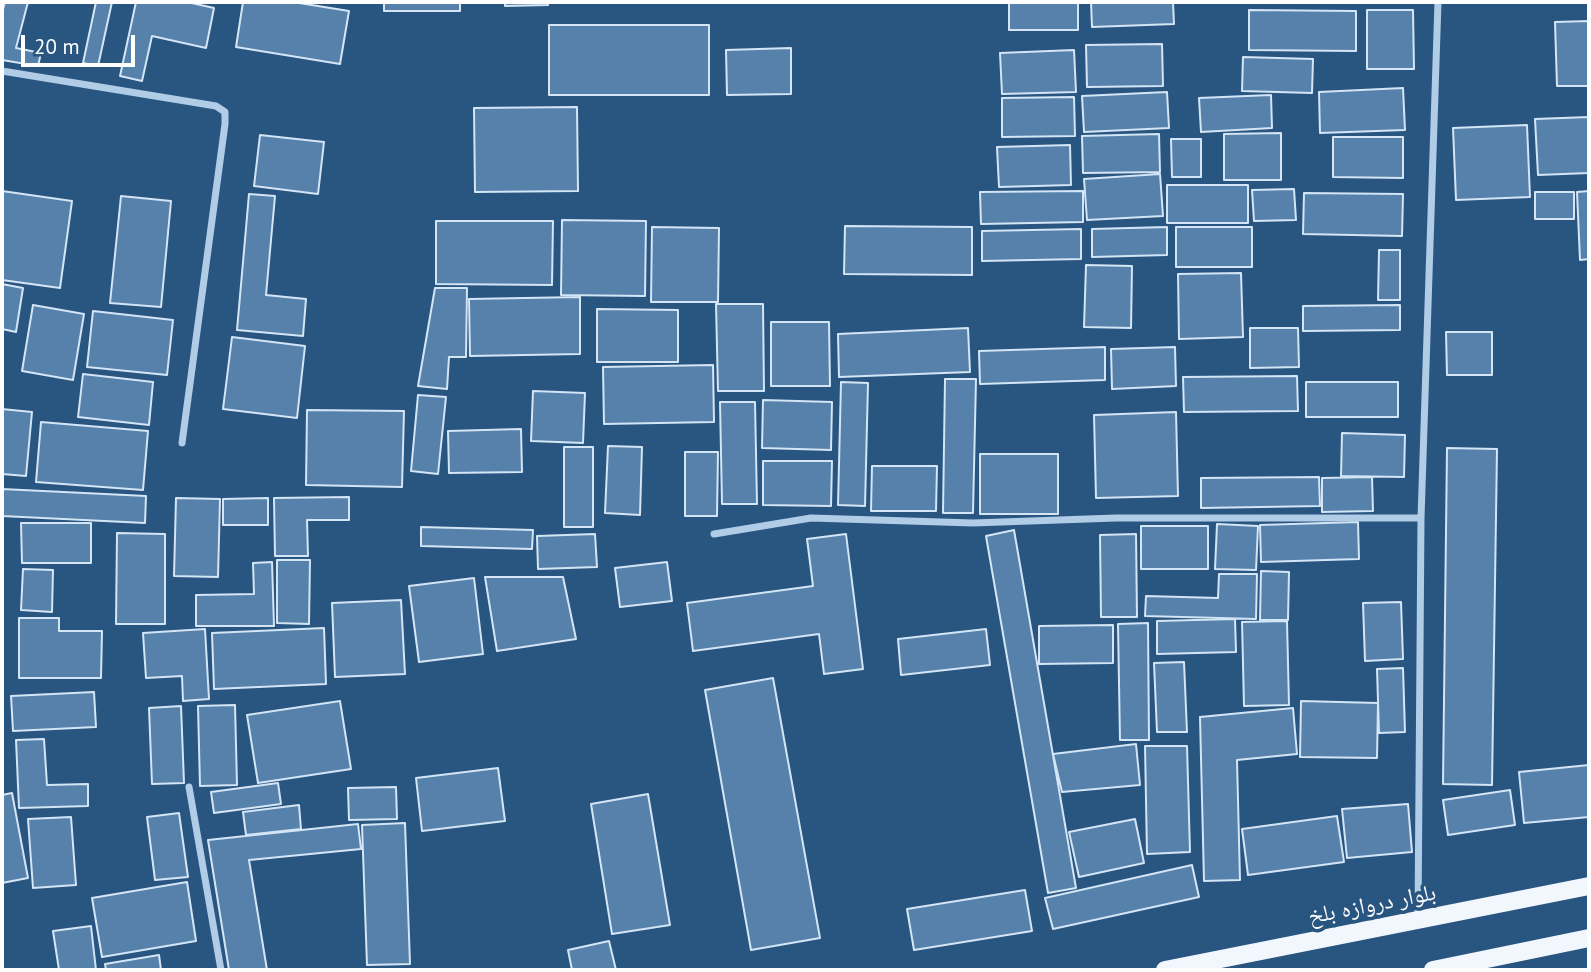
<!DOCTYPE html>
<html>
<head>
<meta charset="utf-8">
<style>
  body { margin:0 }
  #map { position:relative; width:1591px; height:972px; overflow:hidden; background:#295581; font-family:"PT Sans",sans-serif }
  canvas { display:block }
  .frame { position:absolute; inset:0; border:4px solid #fff; pointer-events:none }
  .scale { position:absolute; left:21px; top:35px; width:114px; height:32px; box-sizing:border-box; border:4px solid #fff; border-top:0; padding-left:9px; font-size:21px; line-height:24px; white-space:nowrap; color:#fff; -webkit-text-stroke:5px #295581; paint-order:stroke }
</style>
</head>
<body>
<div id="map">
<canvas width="1591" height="972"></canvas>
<div class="frame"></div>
<div class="scale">20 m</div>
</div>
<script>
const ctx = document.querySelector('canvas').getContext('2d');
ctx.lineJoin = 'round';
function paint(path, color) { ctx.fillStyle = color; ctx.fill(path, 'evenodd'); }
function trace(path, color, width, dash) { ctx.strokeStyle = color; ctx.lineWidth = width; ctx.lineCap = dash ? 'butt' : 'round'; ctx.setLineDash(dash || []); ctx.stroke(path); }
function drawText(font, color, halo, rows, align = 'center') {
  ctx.font = font + ' "PT Sans","Noto Naskh Arabic",sans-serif'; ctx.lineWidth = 7; ctx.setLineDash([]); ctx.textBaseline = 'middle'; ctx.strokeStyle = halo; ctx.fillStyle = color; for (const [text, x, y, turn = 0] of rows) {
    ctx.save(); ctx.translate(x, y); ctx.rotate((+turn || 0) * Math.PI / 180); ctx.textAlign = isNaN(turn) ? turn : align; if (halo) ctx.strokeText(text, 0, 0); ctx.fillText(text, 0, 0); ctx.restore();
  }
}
const building = new Path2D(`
  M5,2H28L16,48L41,53L38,66L2,60V13Z
  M96,2H112L98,66L83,63Z
  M136,2H187L214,8L206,48L152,36L142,81L120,76Z
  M243,2H293L349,11L340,64L236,47Z
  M384,2H460V11H384Z
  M505,2H548V5L505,6Z
  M1009,2H1078V30H1009Z
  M1091,2H1173L1174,24L1092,27Z
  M1249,10L1356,11V51L1249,50Z
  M1367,10H1413L1414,69H1367Z
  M1589,21V86H1557L1555,22Z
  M549,25H709V95H549Z
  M1162,44L1163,86L1087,87L1086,45Z
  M791,48V94L727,95L726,50Z
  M1074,50L1076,92L1002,94L1000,53Z
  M1243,57L1313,59L1312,93L1242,91Z
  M1403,88L1405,130L1320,133L1319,92Z
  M1167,92L1169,128L1084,132L1082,96Z
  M1271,95L1272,128L1201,132L1199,98Z
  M1074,97L1075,136L1002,137V98Z
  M577,107L578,191L475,192L474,108Z
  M1589,117V173L1538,175L1535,119Z
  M1527,125L1530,197L1456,200L1453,128Z
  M1281,133V180H1224V134Z
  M1159,134L1160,172L1083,173L1082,136Z
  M260,135L324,142L318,194L254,186Z
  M1333,137H1403V178L1333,177Z
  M1171,139H1201V177H1172Z
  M1070,145L1071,185L999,187L997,147Z
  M1160,174L1163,216L1087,220L1084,179Z
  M1167,185H1248V223H1167Z
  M1294,189L1296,220L1254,221L1252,190Z
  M2,191L72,201L60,288L2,280Z
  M1083,191V222L981,224L980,192Z
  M1589,191V259L1580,260L1577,192Z
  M1535,192H1574V219H1535Z
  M1304,193L1403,194L1402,236L1303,234Z
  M249,194L275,196L266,295L306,299L303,336L237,330Z
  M121,196L171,201L161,307L110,303Z
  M562,220L646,221L645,296L561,295Z
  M436,221H553L552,285L436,284Z
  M845,226L972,227V275L844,274Z
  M652,227L719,228L718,302H651Z
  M1167,227V255L1092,257V229Z
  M1176,227H1252V267H1176Z
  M1081,229V259L982,261V231Z
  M1379,250H1400V300H1378Z
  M1086,265L1132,266L1131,328L1084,327Z
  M1241,273L1243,337L1179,339L1178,274Z
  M2,284L23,288L16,332L2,329Z
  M435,288H467L466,357H449L447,389L418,386Z
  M580,297V354L470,356L469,299Z
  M716,304H763L764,391H718Z
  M33,305L84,314L73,380L22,371Z
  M1400,305V330L1303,331V306Z
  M597,309L678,310V362H597Z
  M93,311L173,320L167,375L87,367Z
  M771,322H829L830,386H771Z
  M968,328L970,372L839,377L838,334Z
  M1250,328H1298L1299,367L1250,368Z
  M1446,332H1492V375H1447Z
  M232,337L305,346L297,418L223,409Z
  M1105,347V380L980,384L979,351Z
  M1175,347L1176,386L1112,389L1111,349Z
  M713,365L714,422L604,424L603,367Z
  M83,374L153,382L149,425L78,417Z
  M1297,376L1298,411L1184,412L1183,377Z
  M945,379H976L973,513H943Z
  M841,382L868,383L865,506L838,505Z
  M1306,382H1398V417H1306Z
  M533,391L585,393L583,443L531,441Z
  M418,395L446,397L438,474L411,471Z
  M763,400L832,402L831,450L762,448Z
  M720,402H755L757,504H722Z
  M2,409L32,412L26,476L2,474Z
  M307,410L404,411L402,487L306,485Z
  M1176,412L1178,496L1096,498L1094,415Z
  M41,422L148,431L143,490L36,482Z
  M521,429L522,472L449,473L448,431Z
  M1342,433L1405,435L1404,477L1341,476Z
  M608,446L642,447L640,515L605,513Z
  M564,447H593V527H564Z
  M1447,448L1497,449L1492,785L1443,784Z
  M685,452H718L717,516H685Z
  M980,454H1058V514H980Z
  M763,461H832L831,506L763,505Z
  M872,466H937L936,511H871Z
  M1319,477L1320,506L1201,508V478Z
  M1372,477L1373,511L1322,512V478Z
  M2,489L146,496L145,523L2,516Z
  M349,497V520H307L308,556H275L274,498Z
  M176,498L220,499L218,577L174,576Z
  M268,498V525H223V499Z
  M1358,522L1359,559L1261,562L1260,525Z
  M21,523H91V563H22Z
  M1217,524L1258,526L1256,570L1215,569Z
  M1141,526H1208V569H1141Z
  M421,527L533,530L532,549L421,546Z
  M1014,530L1076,888L1048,893L986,536Z
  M117,533L165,534V624H116Z
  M595,534L597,567L538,569L537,536Z
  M846,534L863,669L824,674L819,634L693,651L687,603L813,586L807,539Z
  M1136,534L1137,617H1101L1100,535Z
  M277,560H310L309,624L277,623Z
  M272,562L274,626H196V595L254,594L253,563Z
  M667,562L672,601L620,607L615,568Z
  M23,569L53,570L52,612L21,610Z
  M1261,571L1289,572L1288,620H1260Z
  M1219,574H1257L1256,619L1145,616L1146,596L1218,598Z
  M485,577H563L576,639L497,651Z
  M474,578L483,654L419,662L409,586Z
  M401,600L405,674L335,677L332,603Z
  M1401,602L1403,659L1365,661L1363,603Z
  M19,618H59V631H102L101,678H19Z
  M1235,619L1236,652L1157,654V621Z
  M1287,621L1289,705L1244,706L1242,622Z
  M1148,623L1149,740H1120L1118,624Z
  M1113,625V663L1039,664V626Z
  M324,628L326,684L214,689L212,633Z
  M205,629L209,699L183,701L182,676L146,678L143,633Z
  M986,629L990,665L901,675L898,639Z
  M1184,662L1187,732H1157L1154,663Z
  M1403,668L1405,732L1379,733L1377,669Z
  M773,678L820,938L751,950L705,690Z
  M94,692L96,727L13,731L11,696Z
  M340,701L351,769L258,783L247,715Z
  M1301,701L1378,703L1377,758L1300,757Z
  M235,705L237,785L200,786L198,706Z
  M181,706L184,783L152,784L149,708Z
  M1293,708L1297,754L1237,760L1240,880L1204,881L1200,717Z
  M44,739L47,785L88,784V806L19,808L16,740Z
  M1136,744L1140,785L1062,792L1053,754Z
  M1145,746H1187L1190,852L1147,854Z
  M1589,765V817L1524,823L1519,772Z
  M498,768L505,821L422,831L416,778Z
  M278,783L281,804L214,813L211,792Z
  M396,787L397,819L349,820L348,788Z
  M1510,790L1515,825L1448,835L1443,800Z
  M12,793L28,878L2,883V795Z
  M648,794L670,925L612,934L591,804Z
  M1408,804L1412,852L1347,858L1342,809Z
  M299,805L301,829L246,835L243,812Z
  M179,813L188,877L155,880L147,817Z
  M1337,816L1344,862L1248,875L1242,829Z
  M71,817L76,885L33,888L28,819Z
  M1135,819L1144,863L1079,877L1069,832Z
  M405,823L410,964L367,965L362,825Z
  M358,824L361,849L249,860L267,970H229L208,840Z
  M1192,865L1199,897L1053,929L1045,898Z
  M187,882L196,941L102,957L92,898Z
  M1025,890L1032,931L914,950L907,909Z
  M91,926L96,970H59L53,931Z
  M609,941L616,970H572L568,950Z
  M159,955L161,970H106L105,964Z`);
paint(building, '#5581ab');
trace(building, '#d4e5f5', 2);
trace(new Path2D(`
  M2,71L216,106L225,112V124L182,443
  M714,534L811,518L973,523L1116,518H1421
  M189,787L221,970
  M1418,918L1421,518L1438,2`), '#b1cce6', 7);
trace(new Path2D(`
  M1165,970L1589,886
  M1433,970L1589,938`), '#f2f7fd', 18);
drawText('23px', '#fff', '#295581', [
  ["بلوار دروازه بلخ",1372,905,-11]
]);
</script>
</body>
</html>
